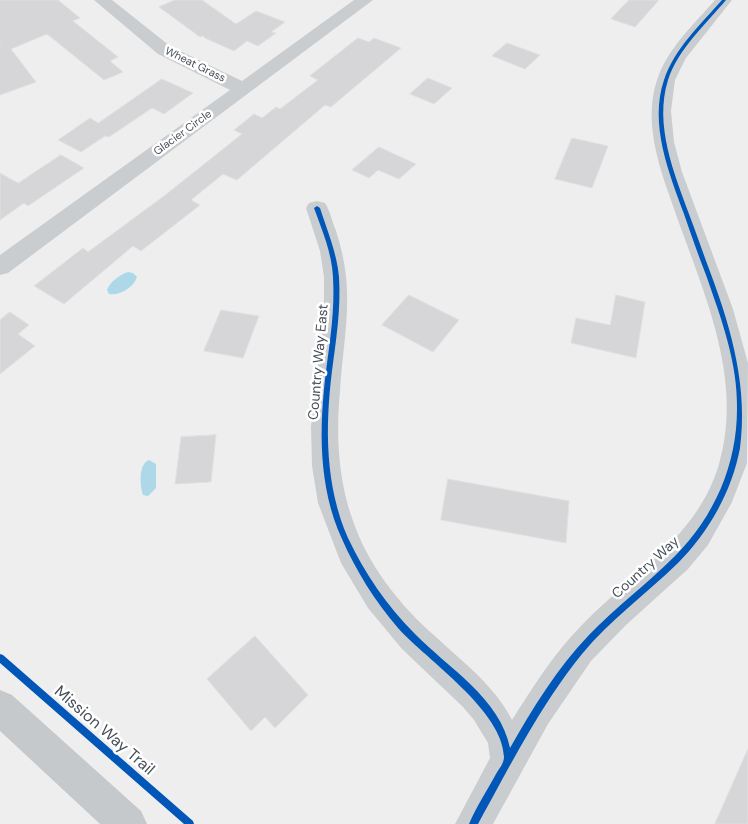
<!DOCTYPE html>
<html>
<head>
<meta charset="utf-8">
<style>
  body { margin:0 }
  canvas { display:block; background:#efeeee }
</style>
</head>
<body>
<canvas width="748" height="824"></canvas>
<script>
const ctx = document.querySelector('canvas').getContext('2d');
ctx.lineJoin = 'round';
function paint(path, color) { ctx.fillStyle = color; ctx.fill(path, 'evenodd'); }
function trace(path, color, width, dash) { ctx.strokeStyle = color; ctx.lineWidth = width; ctx.lineCap = dash ? 'butt' : 'round'; ctx.setLineDash(dash || []); ctx.stroke(path); }
function drawText(font, color, halo, rows, align = 'center') {
  ctx.font = font + ' "DM Sans",sans-serif'; ctx.lineWidth = 5; ctx.setLineDash([]); ctx.textBaseline = 'middle'; ctx.strokeStyle = halo; ctx.fillStyle = color; for (const [text, x, y, turn = 0] of rows) {
    ctx.save(); ctx.translate(x, y); ctx.rotate((+turn || 0) * Math.PI / 180); ctx.textAlign = isNaN(turn) ? turn : align; if (halo) ctx.strokeText(text, 0, 0); ctx.fillText(text, 0, 0); ctx.restore();
  }
}
paint(new Path2D(`
  M128,272L133,273L137,277C134,287 120,296 109,294L107,290C110,282 119,275 128,272Z
  M149,460L156,464V488L148,496L143,495C140,486 138,464 149,460Z`), '#acd8e7');
const building = new Path2D(`
  M0,0H58L80,18L73,21L118,57L110,61L123,72L104,80L47,34L11,49L36,82L0,95Z
  M175,0H202L236,24L256,11L285,22L271,32L276,33L258,46L247,41L234,51L205,38L203,36L200,37L159,7Z
  M629,0H659L635,27L611,19Z
  M358,38L369,42L374,38L401,48L331,107L325,105L237,180L223,174L191,200L200,205L141,251L133,246L64,304L34,286L83,248L88,252L164,196L242,134L234,130L254,114L262,118L276,107L280,109L318,80L310,76Z
  M507,43L540,55L525,69L492,56Z
  M428,78L452,88L434,104L410,94Z
  M162,79L193,93L164,114L152,108L109,137L105,136L81,152L58,140L90,118L98,123Z
  M572,138L608,146L592,188L555,179Z
  M379,147L416,164L399,179L378,170L369,178L352,170Z
  M61,155L84,168L28,206L24,203L0,220V173L18,183Z
  M409,295L459,320L433,352L382,325Z
  M616,295L645,302L636,358L571,343L576,318L610,325Z
  M221,310L259,316L243,358L204,351Z
  M10,312L29,325L18,334L35,346L0,374V320Z
  M216,435L211,482L175,484L181,437Z
  M448,479L569,501L566,543L441,520Z
  M255,636L308,695L275,728L265,717L251,731L207,679Z
  M748,749V824H715Z`);
paint(building, '#d6d6d8');
trace(building, '#e0e0e1', 1);
paint(new Path2D(`
  M94,0H112L170,46L242,81L354,0H373L8,273L0,275V255L230,90L158,54Z
  M715,0H732L686,58L675,80L671,111L674,142L682,172L733,309L748,363L747,463L732,502L708,545L688,569L626,625L591,661L548,724L493,824H455L490,758L488,743L474,720L463,707L402,649L368,608L341,563L318,503L312,466L311,427L324,313V277L320,251L306,208L309,203L317,201L325,203C330,211 332,221 336,231C356,291 344,331 340,391C336,434 338,477 352,518C367,564 400,606 436,637C464,663 495,686 512,720C533,687 554,653 581,626C631,574 698,537 719,464C745,377 701,287 673,206C659,167 643,122 657,80C667,49 694,24 715,0Z`), '#cacdcf');
paint(new Path2D(`
  M0,690L12,695L141,811L147,824H100L0,731Z`), '#c6c9cc');
paint(new Path2D(`
  M722,0H726C705,25 678,49 668,80C654,125 674,173 689,214C697,235 704,256 712,277C732,331 748,389 740,448C732,491 709,532 678,563C646,594 610,620 582,654C540,706 510,766 478,824H469C476,807 487,791 496,774C499,769 504,763 504,757C503,711 428,661 398,628C375,601 356,571 342,539C318,486 319,428 326,371C330,340 335,309 333,277C332,253 322,230 314,208L317,206L320,208C327,230 337,253 339,277C341,309 336,340 332,371C325,427 325,486 348,538C365,574 387,606 415,634C448,668 500,698 510,748C533,708 557,668 589,635C616,607 647,584 675,556C714,517 737,465 737,409C738,363 721,318 706,275C698,255 691,234 684,214C669,173 649,124 664,80C674,49 701,24 722,0Z
  M0,654L3,655L193,821L194,824H184L0,663Z`), '#0057b8');
drawText('11px', '#474f59', '#fff', [
  ["Wheat Grass",195,65,26],
  ["Glacier Circle",183,133,-36]
]);
drawText('14px', '#474f59', '#fff', [
  ["Country Way East",319,362,-85],
  ["Country Way",646,568,-42]
]);
drawText('16px', '#474f59', '#fff', [
  ["Mission Way Trail",104,731,41]
]);
</script>
</body>
</html>
